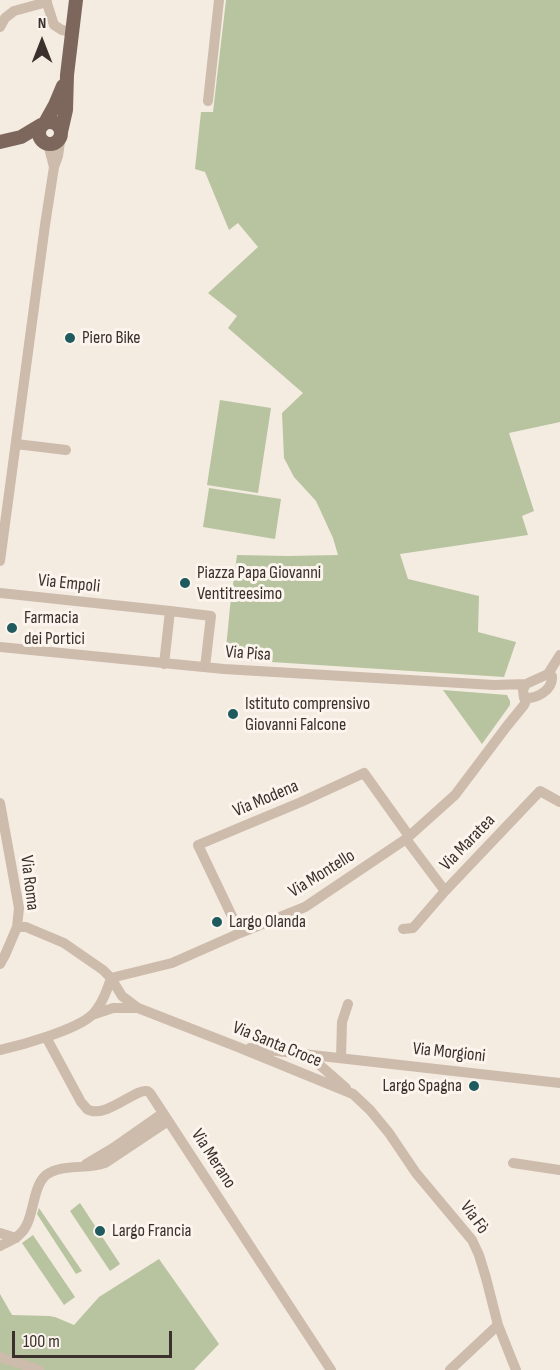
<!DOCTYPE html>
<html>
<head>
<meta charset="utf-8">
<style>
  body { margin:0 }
  #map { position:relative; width:560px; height:1370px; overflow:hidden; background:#f4ebe1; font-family:"Sofia Sans Condensed",sans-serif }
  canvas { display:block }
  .north { position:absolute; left:12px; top:12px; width:60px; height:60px; -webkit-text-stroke:4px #fbf5ee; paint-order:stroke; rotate:0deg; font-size:16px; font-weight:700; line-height:24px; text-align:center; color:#3b302b }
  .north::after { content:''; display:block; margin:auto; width:21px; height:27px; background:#3b302b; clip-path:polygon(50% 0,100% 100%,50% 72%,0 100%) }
  .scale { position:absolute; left:12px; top:1331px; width:160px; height:27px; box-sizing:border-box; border:3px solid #3b302b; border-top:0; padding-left:8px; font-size:18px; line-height:21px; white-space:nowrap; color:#3b302b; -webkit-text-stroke:4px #fbf5ee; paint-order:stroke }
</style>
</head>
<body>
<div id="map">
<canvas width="560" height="1370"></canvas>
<div class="north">N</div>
<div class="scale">100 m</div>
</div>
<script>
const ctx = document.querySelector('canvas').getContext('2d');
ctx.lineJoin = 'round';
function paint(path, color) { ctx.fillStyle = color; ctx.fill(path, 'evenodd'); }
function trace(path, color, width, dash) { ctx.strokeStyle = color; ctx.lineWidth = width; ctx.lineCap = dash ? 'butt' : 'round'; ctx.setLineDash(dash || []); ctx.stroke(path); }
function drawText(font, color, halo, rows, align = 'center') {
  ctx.font = font + ' "Sofia Sans Condensed",sans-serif'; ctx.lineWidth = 6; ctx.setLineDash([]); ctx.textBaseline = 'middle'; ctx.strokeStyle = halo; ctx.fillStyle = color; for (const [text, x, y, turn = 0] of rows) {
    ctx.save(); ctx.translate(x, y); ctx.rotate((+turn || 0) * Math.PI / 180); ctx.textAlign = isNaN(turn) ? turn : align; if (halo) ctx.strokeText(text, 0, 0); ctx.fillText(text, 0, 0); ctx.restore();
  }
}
paint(new Path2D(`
  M226,0H560V422L509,433L534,511L522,516L528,535L400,554L408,579L479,596L478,632L516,642L504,677L225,659L230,607L237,555L287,556L338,555L333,538L316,501L294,477L284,458L282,413L303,393L228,328L237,316L208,293L258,247L238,223L229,230L205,172L195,169L201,112H213Z
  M220,400L271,408L258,493L207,485Z
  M209,488L281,499L275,539L203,527Z
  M443,690L507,695L510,701V705L482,744Z
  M80,1203L120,1264L110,1271L70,1211Z
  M39,1208L82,1271L76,1274L37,1214Z
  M33,1235L75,1297L64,1305L22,1243Z
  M159,1259L219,1344L194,1370H0V1294L12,1315L49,1316L55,1317L74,1325L99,1297Z`), '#b8c4a0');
trace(new Path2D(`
  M46,0L54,25L62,30L72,32
  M0,27L5,18L14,11L47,2
  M208,101L219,0
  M48,144L54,167
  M16,444L66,450
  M0,561L45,225L54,167L58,156L61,135
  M0,593L170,611
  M0,647L224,669L494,685L526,684
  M164,664L170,611L211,616L205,667
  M548,674L552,676C553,690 537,699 524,698L523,690L526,684Z
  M548,674L560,655
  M0,803L19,908L17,927L5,955L0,964
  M406,839L445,891
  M17,927H26L64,943L103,970L111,978L122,996L138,1008L238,1047L353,1094L370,1110L389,1133L416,1173L472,1240L479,1255L486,1278L498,1325L516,1370
  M403,929L413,928L445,891L540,791L560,802
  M240,933L198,845L301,802L364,773L409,836
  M111,978L172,963L240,933L305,907L406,839L455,795L507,726L524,705L527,699
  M92,1015L113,1008H138
  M46,1037L81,1102C82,1103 87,1109 87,1109C104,1120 135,1089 146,1091C148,1091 149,1092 150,1093L331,1370
  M250,1048L560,1083
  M0,1050C22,1045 76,1030 92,1015C102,1005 107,991 111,978
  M307,1054L346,1088
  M341,1058L342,1022L348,1004
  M513,1163L560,1170
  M86,1164L113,1148L163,1113
  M0,1233L16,1238
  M0,1246C6,1242 15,1240 20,1234C35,1221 31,1188 46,1175C62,1163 88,1170 105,1163L168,1121
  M0,1357L39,1370
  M450,1370L498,1325`), '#cdbbac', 10);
trace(new Path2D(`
  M39 133a11 11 0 1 1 22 0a11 11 0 1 1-22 0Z
  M45,123L55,105L63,86
  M61,132L66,110L67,75L76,0
  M0,142L21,137L41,125`), '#7d675c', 14);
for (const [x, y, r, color] of [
  [70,338,6,"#1f5a5e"],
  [185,583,6,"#1f5a5e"],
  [12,628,6,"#1f5a5e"],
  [233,714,6,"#1f5a5e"],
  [217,922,6,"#1f5a5e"],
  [474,1086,6,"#1f5a5e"],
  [100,1231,6,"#1f5a5e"]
]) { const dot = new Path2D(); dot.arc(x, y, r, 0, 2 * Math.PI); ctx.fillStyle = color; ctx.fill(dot); trace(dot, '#fbf5ee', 2); }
drawText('18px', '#3b302b', '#fbf5ee', [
  ["Piero Bike",82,338],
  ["Piazza Papa Giovanni",197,573],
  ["Ventitreesimo",197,594],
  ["Farmacia",24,618],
  ["dei Portici",24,639],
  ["Istituto comprensivo",245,704],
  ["Giovanni Falcone",245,725],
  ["Largo Olanda",229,922],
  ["Largo Spagna",462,1086,"right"],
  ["Largo Francia",112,1231]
], 'left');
drawText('18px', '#3b302b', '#fbf5ee', [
  ["Via Empoli",69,584,6],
  ["Via Pisa",248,654,4],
  ["Via Modena",266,799,-23],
  ["Via Maratea",468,843,-46],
  ["Via Montello",322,874,-32],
  ["Via Roma",29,883,83],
  ["Via Santa Croce",277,1045,22],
  ["Via Morgioni",449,1053,6],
  ["Via Merano",213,1159,57],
  ["Via Fò",474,1218,54]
]);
</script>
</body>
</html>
